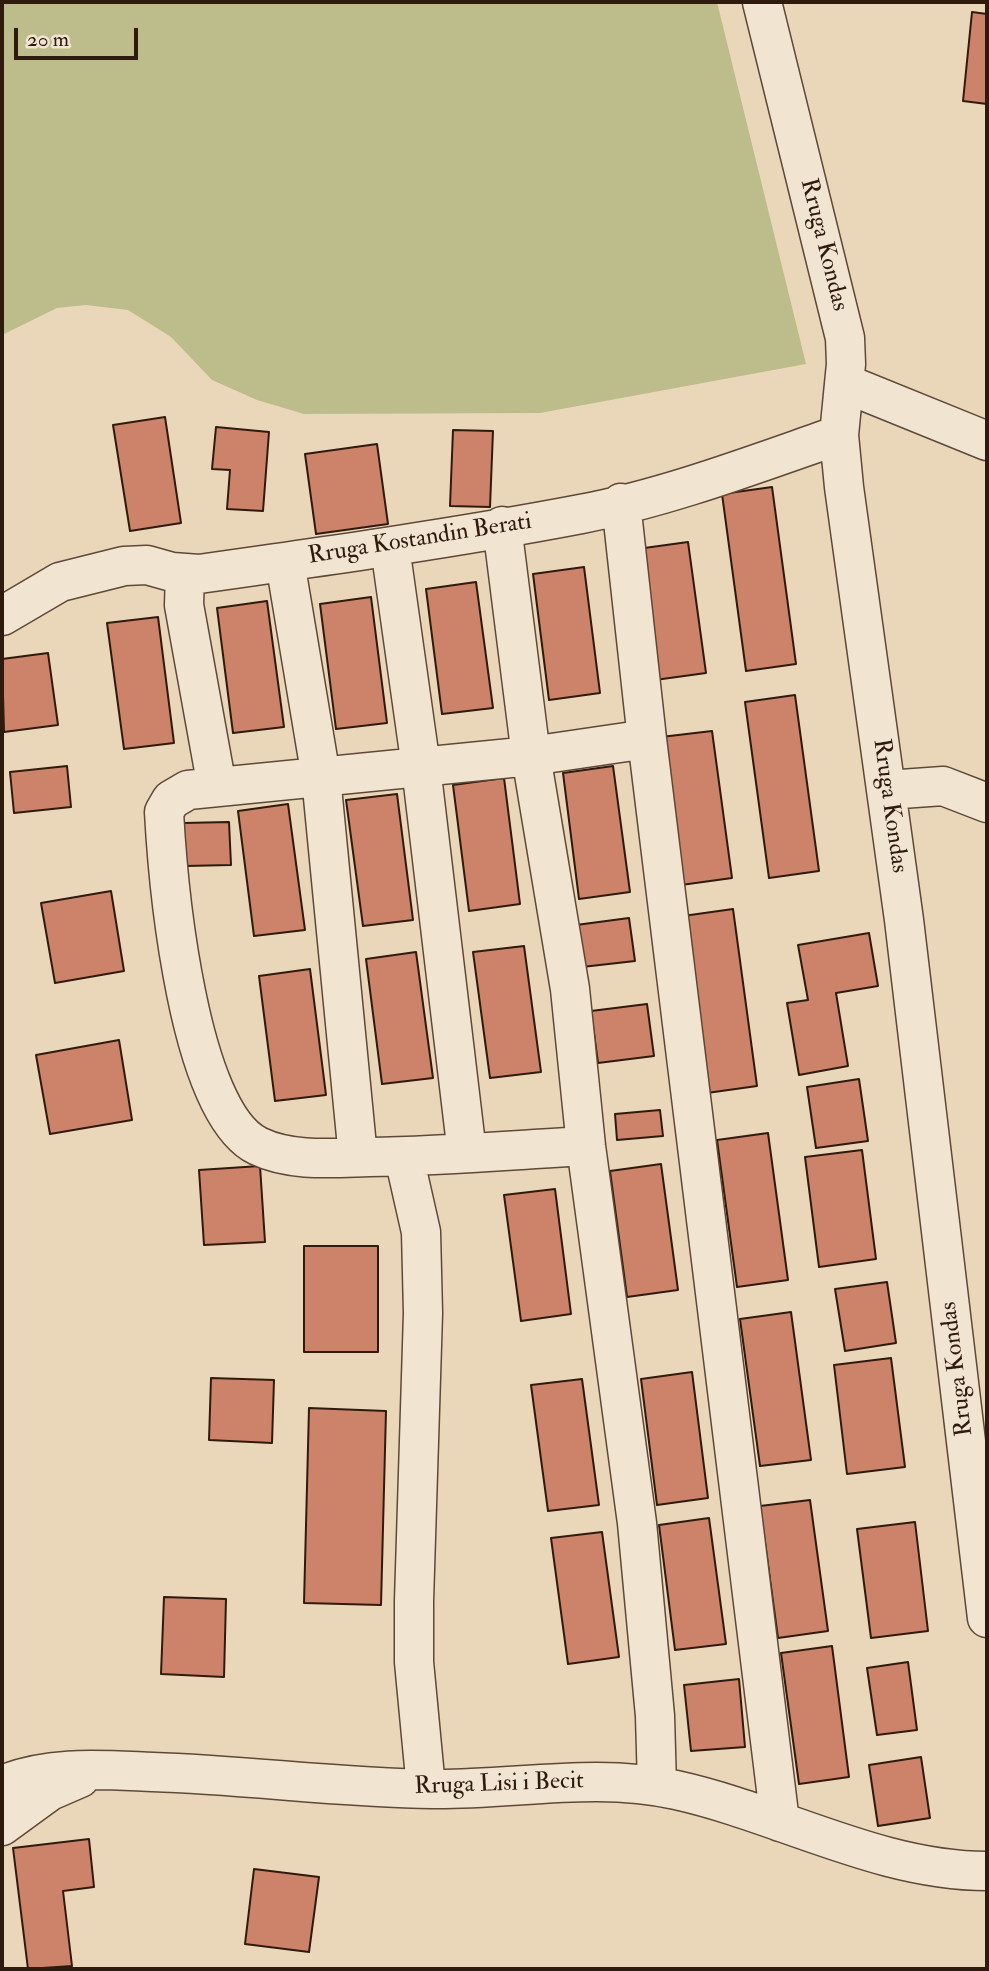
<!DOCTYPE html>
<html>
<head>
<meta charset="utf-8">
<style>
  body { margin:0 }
  #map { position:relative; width:989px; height:1971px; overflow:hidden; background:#ead7b9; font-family:"IM FELL Double Pica",serif }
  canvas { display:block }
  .frame { position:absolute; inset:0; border:4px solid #2f1a0e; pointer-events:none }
  .scale { position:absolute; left:14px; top:28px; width:124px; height:32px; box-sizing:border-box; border:4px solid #2f1a0e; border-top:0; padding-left:9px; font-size:21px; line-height:24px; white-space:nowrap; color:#2f1a0e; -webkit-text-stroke:5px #f1e5d2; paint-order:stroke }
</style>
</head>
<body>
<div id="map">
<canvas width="989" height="1971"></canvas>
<div class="frame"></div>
<div class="scale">20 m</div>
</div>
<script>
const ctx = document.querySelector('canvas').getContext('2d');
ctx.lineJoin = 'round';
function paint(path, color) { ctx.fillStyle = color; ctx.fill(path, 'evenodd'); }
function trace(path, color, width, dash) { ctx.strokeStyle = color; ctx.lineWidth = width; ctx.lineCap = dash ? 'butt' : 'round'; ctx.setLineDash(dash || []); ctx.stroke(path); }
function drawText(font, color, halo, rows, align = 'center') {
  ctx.font = font + ' "IM FELL Double Pica",serif'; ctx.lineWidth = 7; ctx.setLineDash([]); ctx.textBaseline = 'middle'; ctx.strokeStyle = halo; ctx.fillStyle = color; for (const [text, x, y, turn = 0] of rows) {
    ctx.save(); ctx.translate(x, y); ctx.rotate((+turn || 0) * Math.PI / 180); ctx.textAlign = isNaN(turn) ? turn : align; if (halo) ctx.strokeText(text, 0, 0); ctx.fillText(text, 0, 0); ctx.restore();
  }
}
paint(new Path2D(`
  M2,2H717L806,364L540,413L304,414L257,400L212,380L171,337L128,310L86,305L57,308L2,335Z`), '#bdbd8b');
const building = new Path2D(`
  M972,12L987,14V104L963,101Z
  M165,417L181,523L130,531L113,425Z
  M216,427L269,432L263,511L227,509L230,470L212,469Z
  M453,430L493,431L490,507L450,506Z
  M377,444L388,524L316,534L305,454Z
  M772,487L796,664L746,671L722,494Z
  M688,542L706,673L655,680L637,549Z
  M584,567L600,693L549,700L533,574Z
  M476,582L493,708L442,714L426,589Z
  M371,597L387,723L336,729L320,604Z
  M267,601L284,727L233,733L217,608Z
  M158,617L174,743L124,749L107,623Z
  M48,653L58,725L4,732L2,659Z
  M795,695L819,871L769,878L745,702Z
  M712,731L732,878L681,885L661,737Z
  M67,766L71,807L14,813L10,772Z
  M613,766L630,892L579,899L563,773Z
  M504,778L520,904L469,911L453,785Z
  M397,794L413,920L363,926L346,800Z
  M288,804L305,930L254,936L238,811Z
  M229,822L231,865L185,866L183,823Z
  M111,891L124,971L55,983L41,903Z
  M733,909L757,1086L707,1093L683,916Z
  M629,918L635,961L582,967L576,925Z
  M869,933L878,986L836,993L848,1066L799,1075L787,1003L808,1000L798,945Z
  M524,946L541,1072L490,1078L473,952Z
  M416,952L433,1078L382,1084L366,959Z
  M310,969L326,1095L275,1101L259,976Z
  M647,1004L654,1056L598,1063L591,1011Z
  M119,1040L132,1120L50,1134L36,1055Z
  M859,1079L868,1141L816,1148L807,1087Z
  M660,1110L663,1136L617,1140L615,1114Z
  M768,1133L788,1280L737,1287L717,1140Z
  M862,1150L876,1259L819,1267L805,1157Z
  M661,1164L678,1290L627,1297L610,1171Z
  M260,1166L265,1242L204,1245L199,1170Z
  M555,1189L571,1314L521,1321L504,1195Z
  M304,1246H378V1352H304Z
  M887,1282L896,1343L845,1351L835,1289Z
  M791,1312L811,1460L760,1466L740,1319Z
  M891,1358L905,1467L847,1474L834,1365Z
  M692,1372L708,1498L657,1505L641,1379Z
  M211,1378L274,1380L272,1443L209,1440Z
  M582,1379L599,1505L548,1511L531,1385Z
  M309,1408L386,1411L381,1605L304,1603Z
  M810,1500L828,1631L778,1638L760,1506Z
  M709,1518L726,1644L675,1650L659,1525Z
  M915,1522L928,1631L871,1638L857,1529Z
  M602,1532L619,1657L568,1664L551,1538Z
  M164,1597L226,1599L224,1677L161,1674Z
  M832,1646L849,1777L799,1784L781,1653Z
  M908,1662L917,1730L877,1735L867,1668Z
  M739,1679L745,1747L691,1751L684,1685Z
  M921,1757L930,1818L878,1826L869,1765Z
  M89,1839L94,1887L63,1891L72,1966L28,1969L13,1848Z
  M254,1869L319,1877L309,1952L245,1944Z`);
paint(building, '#cd8369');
trace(building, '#2f1a0e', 2);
const minor = new Path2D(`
  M762,2L845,338L846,364L839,435L844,487L904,920L987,1618
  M844,383L987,441
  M621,503L647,739L780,1822
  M502,526L531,756L570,989L586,1146L637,1523L655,1716L657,1786
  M390,547L421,767L467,1153
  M285,562L321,777L358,1157
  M185,573L184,605L217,787
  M2,616L60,582L124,566L147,565L172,572L199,574C327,556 455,538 581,514C669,497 755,464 839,435
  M887,790L943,786L987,803
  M586,1146C514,1150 441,1156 369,1157C333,1158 291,1162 258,1146C188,1112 168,885 164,812L171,800L188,790L531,756L647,739
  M404,1157L421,1232L423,1313L414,1601V1662L426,1788
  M2,1785C49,1765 103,1770 153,1772C247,1775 340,1788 433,1789C514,1790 596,1772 676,1790C780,1813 879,1871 987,1871
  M2,1826L50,1791L80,1778`);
trace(minor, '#5e4939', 41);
trace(minor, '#f1e5d2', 38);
drawText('24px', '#2f1a0e', '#f1e5d2', [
  ["Rruga Kondas",823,245,76],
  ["Rruga Kostandin Berati",420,540,-9],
  ["Rruga Kondas",889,806,82],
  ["Rruga Kondas",958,1369,-97],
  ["Rruga Lisi i Becit",499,1785,-2]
]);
</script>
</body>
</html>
